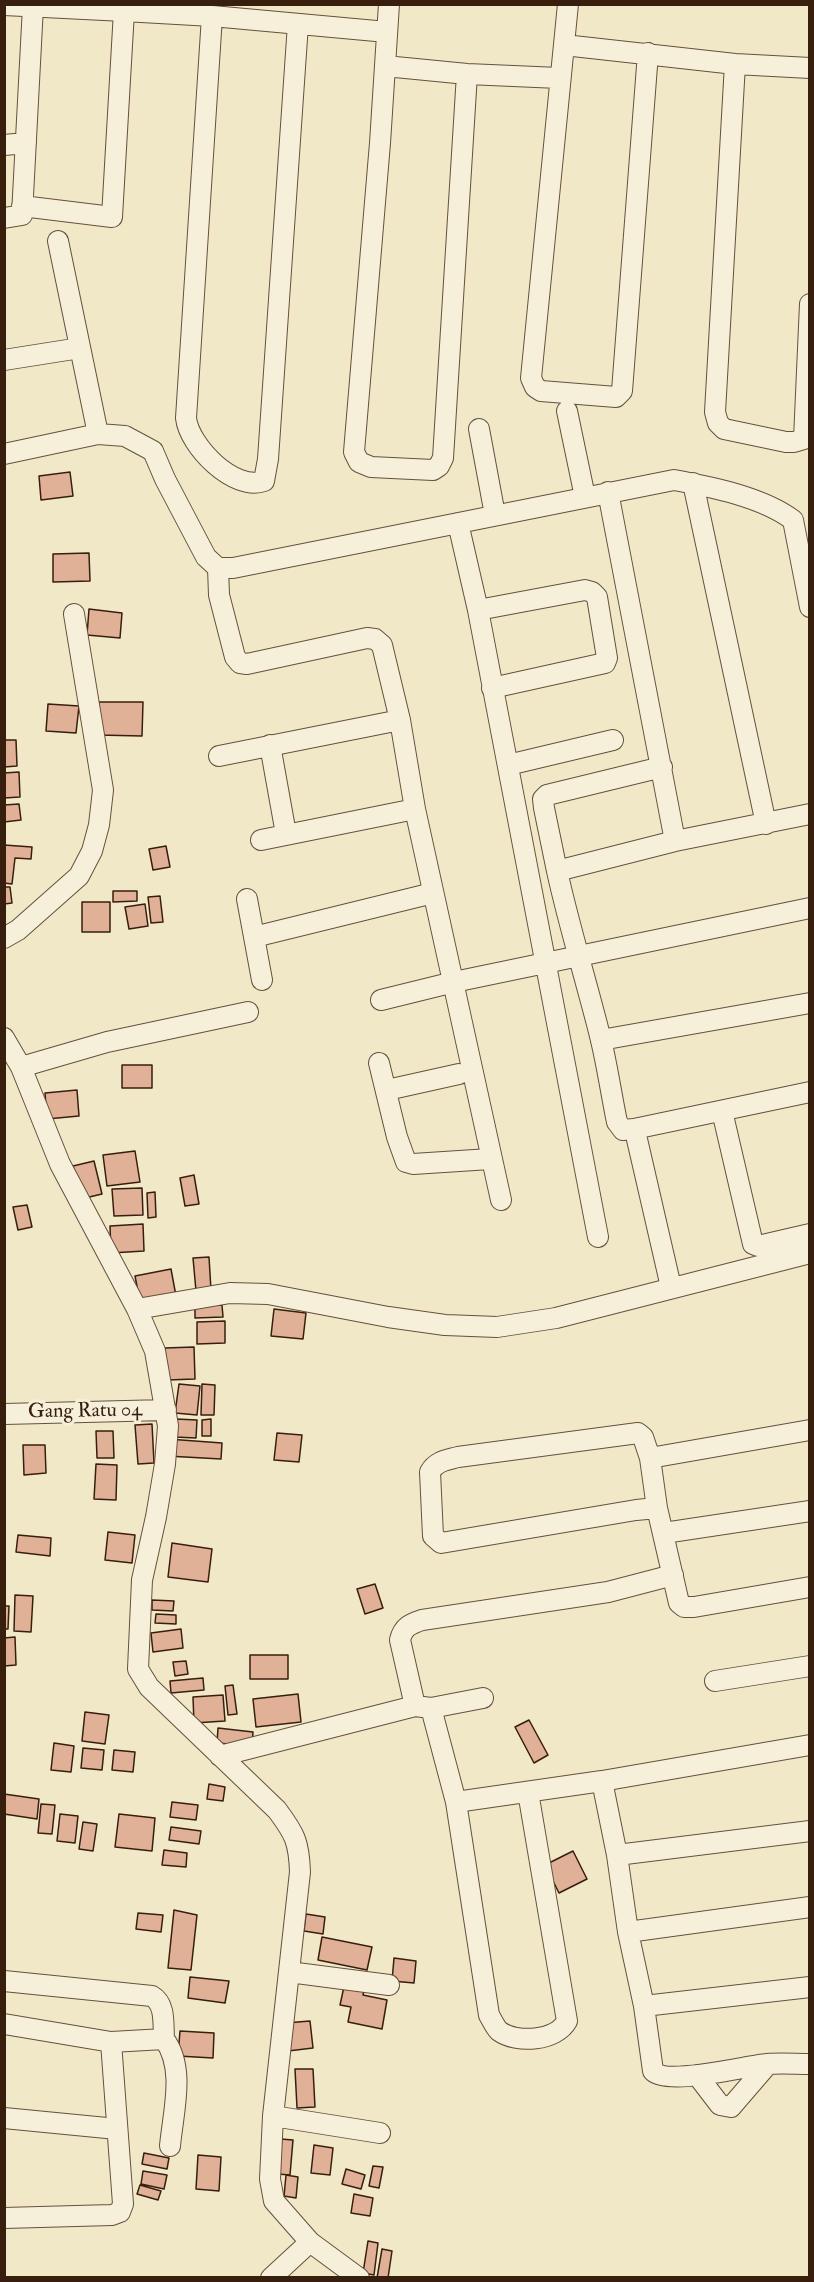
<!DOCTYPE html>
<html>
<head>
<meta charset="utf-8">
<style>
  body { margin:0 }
  #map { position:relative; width:814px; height:2282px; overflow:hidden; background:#f1e8c8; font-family:"IM FELL Double Pica",serif }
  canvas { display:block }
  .frame { position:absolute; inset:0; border:6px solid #381e0d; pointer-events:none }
</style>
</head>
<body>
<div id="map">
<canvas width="814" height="2282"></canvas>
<div class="frame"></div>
</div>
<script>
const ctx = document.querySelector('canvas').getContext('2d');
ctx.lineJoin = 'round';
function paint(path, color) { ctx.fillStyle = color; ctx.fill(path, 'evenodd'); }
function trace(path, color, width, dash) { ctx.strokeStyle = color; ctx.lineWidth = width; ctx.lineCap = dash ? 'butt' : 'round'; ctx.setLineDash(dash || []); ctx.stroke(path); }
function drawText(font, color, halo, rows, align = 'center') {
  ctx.font = font + ' "IM FELL Double Pica",serif'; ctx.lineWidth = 6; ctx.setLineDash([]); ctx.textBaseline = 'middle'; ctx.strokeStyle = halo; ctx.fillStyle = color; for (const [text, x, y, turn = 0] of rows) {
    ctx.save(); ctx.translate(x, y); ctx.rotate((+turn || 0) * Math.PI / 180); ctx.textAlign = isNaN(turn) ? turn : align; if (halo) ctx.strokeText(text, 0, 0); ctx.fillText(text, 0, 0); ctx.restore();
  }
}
const building = new Path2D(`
  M70,472L73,496L41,500L39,476Z
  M89,553L90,581L53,582V554Z
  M89,609L122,613L120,638L87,635Z
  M99,702H143L142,736L98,735Z
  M48,704L79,706L76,733L46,731Z
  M4,740H16L17,766L4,767Z
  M19,772L20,797L4,798V773Z
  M19,804L21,820L4,822V805Z
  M4,845L32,847L31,859L15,858L12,884L4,883Z
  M166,846L170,867L153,870L149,849Z
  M4,887H10L12,903L4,904Z
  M113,891H137V901L113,902Z
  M160,896L163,922L151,923L148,897Z
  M82,902H110V932H82Z
  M145,904L148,926L129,929L125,907Z
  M122,1065H152V1088H122Z
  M77,1090L79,1116L47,1119L45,1093Z
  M135,1151L140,1182L107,1186L103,1155Z
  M94,1161L102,1194L81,1199L73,1166Z
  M194,1175L199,1204L185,1206L180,1178Z
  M142,1188L143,1215L114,1216L112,1189Z
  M155,1192L156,1217L148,1218L147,1193Z
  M27,1205L32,1227L18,1230L13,1207Z
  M143,1224L144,1251L111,1253L110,1226Z
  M209,1257L211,1290L196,1291L193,1258Z
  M171,1269L176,1296L140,1302L135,1276Z
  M222,1305L223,1317L195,1318V1306Z
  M274,1309L306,1313L303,1339L271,1336Z
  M225,1321V1343L197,1344V1322Z
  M194,1347L195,1379L167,1380L165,1348Z
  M179,1384L200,1386L197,1415L175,1413Z
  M202,1384L215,1385L214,1415H201Z
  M176,1419L197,1420L196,1438L175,1437Z
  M211,1419V1436H202V1420Z
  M152,1424L154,1463L138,1464L135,1425Z
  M96,1431H113L114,1458H97Z
  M277,1433L302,1435L299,1462L274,1460Z
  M168,1439L222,1443L221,1459L167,1456Z
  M23,1445H45L46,1473L24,1475Z
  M96,1464L117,1465L116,1500L94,1499Z
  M108,1532L135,1535L132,1563L105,1560Z
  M18,1535L51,1538L50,1556L16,1552Z
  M172,1543L212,1549L208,1582L168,1577Z
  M375,1584L383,1608L365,1614L357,1589Z
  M15,1595L33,1596L31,1632L14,1631Z
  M152,1600L174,1601L173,1611L152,1610Z
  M4,1606H9L8,1629H4Z
  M156,1614L176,1615V1624L155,1623Z
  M181,1629L183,1648L153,1652L151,1633Z
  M15,1637L16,1665L4,1666V1638Z
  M250,1655H288V1679H250Z
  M186,1661L188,1674L175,1676L173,1662Z
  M203,1678L204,1690L171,1693L170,1681Z
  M233,1685L237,1714L228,1715L225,1686Z
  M298,1694L301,1722L256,1727L253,1699Z
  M223,1695L225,1721L194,1723L193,1697Z
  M85,1712L109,1715L105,1744L82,1741Z
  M529,1720L548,1755L534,1763L515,1727Z
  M218,1728L253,1732L252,1746L217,1743Z
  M54,1743L74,1746L71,1772L51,1770Z
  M83,1748L104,1750L102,1770L81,1768Z
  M114,1750L135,1752L133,1772L112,1770Z
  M209,1784L225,1787L223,1801L207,1799Z
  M4,1794L39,1799L37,1819L4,1814Z
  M172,1802L198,1805L196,1820L170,1817Z
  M41,1804L55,1805L52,1834L38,1833Z
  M60,1814L78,1816L75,1843L57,1841Z
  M119,1814L155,1818L152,1851L115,1847Z
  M83,1822L97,1824L93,1851L79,1849Z
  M171,1827L201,1831L199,1844L169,1840Z
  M164,1850L187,1853L186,1867L162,1865Z
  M573,1851L587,1879L559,1893L545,1865Z
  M174,1910L197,1915L191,1970L168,1968Z
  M138,1913L163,1915L161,1932L136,1929Z
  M306,1914L325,1917L323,1934L304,1931Z
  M322,1937L372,1947L367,1970L318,1960Z
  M394,1958L416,1961L414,1983L392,1981Z
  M190,1977L229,1981L225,2003L188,1998Z
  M345,1982L365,1986L363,1995L387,2000L382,2029L348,2022L351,2007L340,2005Z
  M310,2021L313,2048L288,2051L285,2023Z
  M180,2031L214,2033L213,2058L178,2056Z
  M295,2069H313L315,2107L297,2108Z
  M281,2139L293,2140L290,2175L278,2174Z
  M314,2145L333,2148L330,2175L311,2173Z
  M144,2153L169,2158L167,2169L142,2164Z
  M198,2155L221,2157L219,2191L196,2189Z
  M373,2166L383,2167L379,2188L369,2186Z
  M346,2169L365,2175L361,2189L342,2184Z
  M143,2171L167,2175L164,2189L141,2184Z
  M286,2175L298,2177L296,2198L284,2196Z
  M140,2185L161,2191L158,2200L137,2194Z
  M354,2194L373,2198L370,2216L351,2213Z
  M368,2241L378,2243L374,2275L363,2273Z
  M382,2249L392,2251L388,2278H377Z`);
paint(building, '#e0b197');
trace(building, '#381e0d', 1.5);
const minor = new Path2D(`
  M125,4L124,11L212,16L387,32
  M389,4L380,143L354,452L359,462L371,467L433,470L439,466L443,458L467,74
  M568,4L531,378L535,387L541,391L616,397L622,391L648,53
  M4,5L124,11L112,217L22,206
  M212,16L186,418C189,446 234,492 264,481L268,459L298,24
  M564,45L735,64L810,68
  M735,64L715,412L718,423L724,429L786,442H794L804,439L810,304
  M385,66L467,74L559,78
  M4,145L26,143
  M4,218L22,215L33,6
  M58,241L98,434
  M4,360L80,348
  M567,411L585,497
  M479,429L495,515
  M4,454L98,434L125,436L153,451L165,479L206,557L218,568H233L674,480C712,487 762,497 793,520L810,607
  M693,483L766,824
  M608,492L675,841
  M458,523L478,610L598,1237
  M218,568L219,595L235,657L240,663L247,664L367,638L375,639L382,645L400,720L415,809L501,1200
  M478,610L585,590L592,592L597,597L607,658L605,663L492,688
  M270,745L286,834
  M219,756L400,720
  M508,765L613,740
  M261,840L415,809
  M557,871L544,808L543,799L547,795L662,767
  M247,899L262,980
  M254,937L433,893
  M4,938L18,930L79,876L92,851L99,825L103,790L74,614
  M381,1000L454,982L810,908
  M4,1038L21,1067L60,1164L137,1309L155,1351L168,1426L165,1464L156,1517L142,1580L138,1669L149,1687L277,1810C295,1834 299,1842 300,1872L273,2116L270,2179L274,2201L310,2242L359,2278
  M601,1040L810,1003
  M379,1063L397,1137L406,1162L413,1164L490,1159
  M21,1067L107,1042L248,1012
  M387,1090L459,1074
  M722,1111L753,1244L758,1246L810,1234
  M634,1129L810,1092
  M671,1287L636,1135L634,1129L623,1130L617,1122C611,1093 607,1064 600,1036C586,980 569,926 557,871L675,841L810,814
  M137,1309L230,1293L268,1294L388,1317L445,1325L497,1327L556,1318L810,1253
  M4,1414L166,1410
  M650,1458L810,1430
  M657,1508L636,1510L441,1543L433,1536L430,1472C436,1461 447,1460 458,1457L638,1433L643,1437L650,1458L657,1508L679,1603L684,1607H694L810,1587
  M664,1533L810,1511
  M715,1681L810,1666
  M415,1706L400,1640C403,1627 410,1624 422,1620L608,1592L673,1575
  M431,1708L483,1698
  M220,1756L415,1706L431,1708L456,1802L602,1781L810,1745
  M602,1781L617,1855L628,1932L644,2006L653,2071C667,2086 745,2066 767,2064C781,2063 796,2064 810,2064
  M456,1802L489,2015C492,2020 495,2027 499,2031C517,2044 556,2041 567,2021L528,1792
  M617,1855L810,1831
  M628,1932L810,1907
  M289,1972L389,1985
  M4,1981L152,1996C166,2004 163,2025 164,2039L111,2042L123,2204L120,2212L112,2215L4,2218
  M644,2006L810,1987
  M4,2024L111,2042
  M164,2039C186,2068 173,2112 170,2146
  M697,2075L720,2105L731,2107L768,2064
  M273,2116L380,2133
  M4,2118L117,2129
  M271,2278L310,2242`);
trace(minor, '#66503c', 22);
trace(minor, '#f6f0db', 20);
drawText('20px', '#381e0d', '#f6f0db', [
  ["Gang Ratu 04",85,1412,-1]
]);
</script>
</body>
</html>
